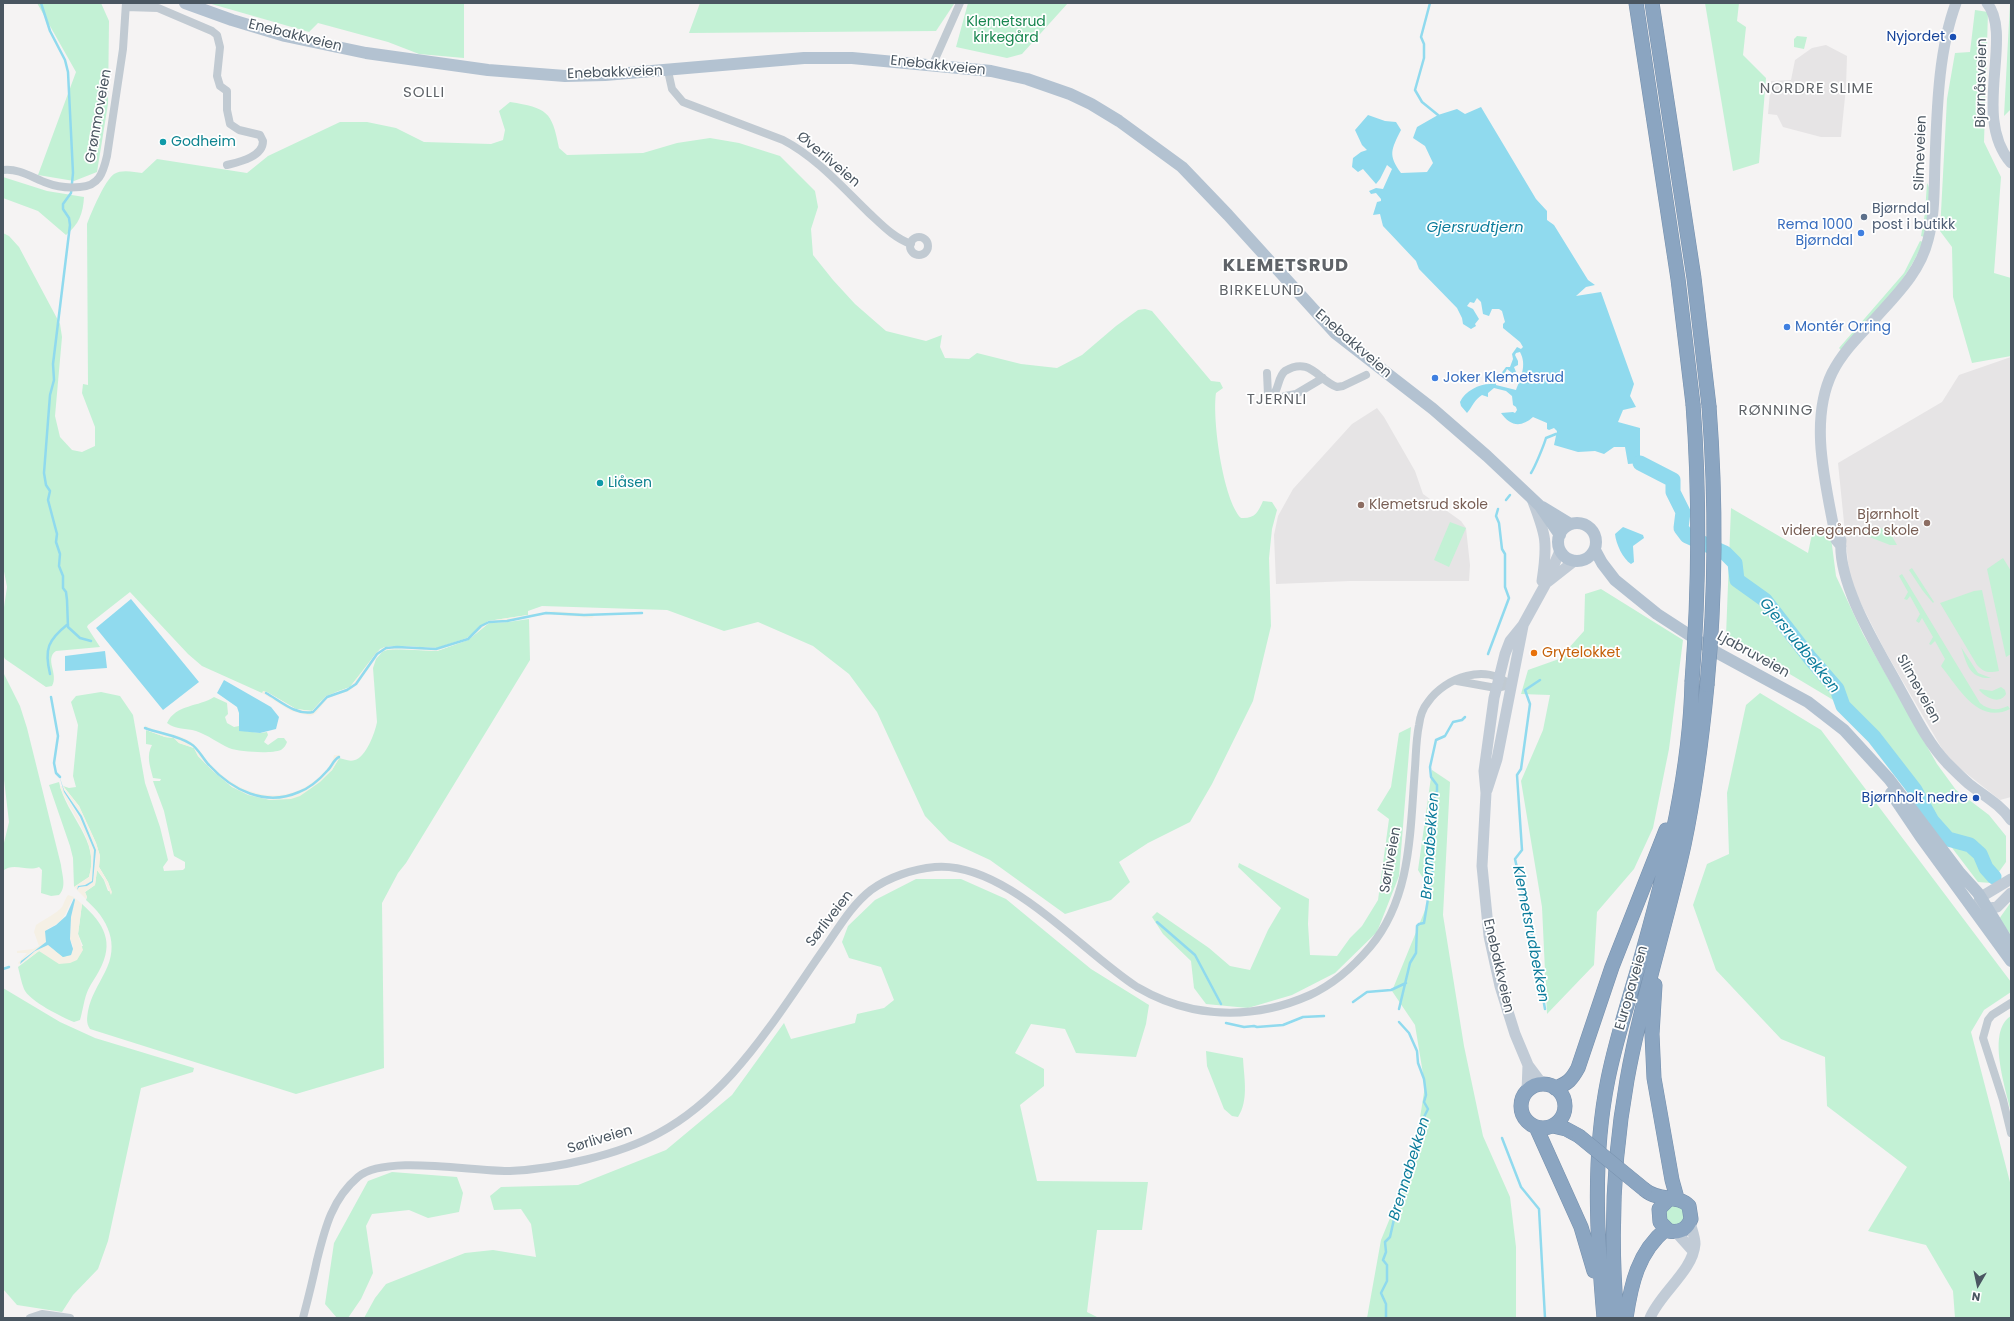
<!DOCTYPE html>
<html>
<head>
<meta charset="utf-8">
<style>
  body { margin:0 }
  #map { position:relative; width:2014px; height:1321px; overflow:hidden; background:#f5f3f3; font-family:Poppins,sans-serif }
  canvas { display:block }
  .frame { position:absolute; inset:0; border:4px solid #4a5661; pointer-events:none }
  .north { position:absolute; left:1958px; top:1265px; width:40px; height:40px; -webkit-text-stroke:3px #fff; paint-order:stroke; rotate:189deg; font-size:11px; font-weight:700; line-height:16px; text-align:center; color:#4a5661 }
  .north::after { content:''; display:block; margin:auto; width:14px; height:18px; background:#4a5661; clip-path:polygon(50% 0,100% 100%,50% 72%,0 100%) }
</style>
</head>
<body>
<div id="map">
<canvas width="2014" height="1321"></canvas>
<div class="frame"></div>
<div class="north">N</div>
</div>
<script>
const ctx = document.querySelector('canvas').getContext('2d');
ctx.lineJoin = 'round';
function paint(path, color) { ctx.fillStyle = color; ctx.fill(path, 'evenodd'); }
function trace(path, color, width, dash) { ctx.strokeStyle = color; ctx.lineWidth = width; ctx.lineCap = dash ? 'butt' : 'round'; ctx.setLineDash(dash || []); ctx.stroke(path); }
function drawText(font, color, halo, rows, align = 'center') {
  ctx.font = font + ' Poppins,sans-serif'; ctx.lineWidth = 3.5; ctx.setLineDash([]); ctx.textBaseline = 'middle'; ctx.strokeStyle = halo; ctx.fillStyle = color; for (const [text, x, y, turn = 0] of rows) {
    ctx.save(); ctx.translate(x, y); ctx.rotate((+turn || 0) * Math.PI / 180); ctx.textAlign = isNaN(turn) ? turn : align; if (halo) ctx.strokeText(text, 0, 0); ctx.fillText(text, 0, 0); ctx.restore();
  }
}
paint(new Path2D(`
  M1826,45L1847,56L1846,87L1841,137H1821L1783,127L1777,115L1768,114L1771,81L1791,80L1795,60L1812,48Z
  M2011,357V797L2000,800L1948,759L1884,649L1850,582L1838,463L1942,402L1959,375Z
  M1377,408L1384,417L1415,471L1423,494L1461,521L1466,528L1470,565L1469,581H1350L1276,584L1274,535L1278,516L1293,489L1352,424Z`), '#e6e4e5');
paint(new Path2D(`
  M37,3H101L109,21L108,104L97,172L74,181L38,175L76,72Z
  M208,3H464V58L419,54L388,42L318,23L309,32Z
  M700,3H956L954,4L936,31L689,33Z
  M968,3H1068L1022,54L1007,58L956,47Z
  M1705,3H1739L1737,21L1746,27L1743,55L1766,78L1759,163L1733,171Z
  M2010,3L2011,109L2004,116Z
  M1975,10L1988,12L1984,142L2001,177L1994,273L2011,278V356L1972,363L1953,297L1952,247L1940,231L1947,99L1955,53L1970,52Z
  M1797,36L1807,37L1804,49L1794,47V39Z
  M510,102C547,108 552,111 559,148L567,155L643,153L677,143L710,138L739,143L780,156L815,191L818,207L811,229L813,255L833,280L855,304L886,331L926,341L942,335L940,347L945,358L969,359L977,353L1021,364L1057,368L1082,355L1116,326L1138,310L1145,309L1152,311L1211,381L1220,382L1223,388L1216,393C1212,419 1223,500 1241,518C1255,519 1258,512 1263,501L1272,502L1277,510L1272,529L1269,558L1271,626L1253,701L1212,784L1190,822L1148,843L1119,862L1130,882L1111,900L1065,914L990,860L949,841L925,816L877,712L849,674L813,646L758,622L724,631L667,610L542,606L528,611V615L488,621L467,638L437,648L402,646H390L380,649L350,687L336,692L321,701L312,711L296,709L267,692L262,693L202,666L188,654L130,592L88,625L87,627L100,647L56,651C44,659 59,674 52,686L46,687L5,659L3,655V614L7,587L3,566V233L9,236L19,247L60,324L62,337L55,416L60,437L72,450L82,452L95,446V427L82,393L83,384L88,385L87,224C91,213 105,180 114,174C122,169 134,172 142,173L157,159L247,173L268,156L340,122H367L396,128L424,142L491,144L503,140L505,130L499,111Z
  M3,177L47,191L84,197C83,214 79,224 66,235L38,211L3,198Z
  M1927,183C1934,192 1926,224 1924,237L1921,236L1925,213Z
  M1920,241L1923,242C1905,286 1872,315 1841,350L1839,348L1904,273Z
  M1731,508L1808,553L1813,529L1830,530L1836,576L1863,634L1937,764L1956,790L1989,815L2006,836V862L1991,883L1978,882L1845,707L1726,636Z
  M1450,522L1466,528L1449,567L1434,560Z
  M1881,528L1889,531L1897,545H1890L1859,533Z
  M2003,558L2011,571V654L2006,657L1987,569Z
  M1912,568L1934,602L1933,603L1923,591L1909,570Z
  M1902,574L1980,703C1988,710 1998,711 2008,706L2010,709C1978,725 1958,687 1941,666L1945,659L1935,641L1931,645L1929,644L1933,637L1922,618L1919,623L1916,621L1920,614L1910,596L1907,600L1904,599L1908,592L1899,576Z
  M1601,589L1683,640L1669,749L1653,828L1634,869L1597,912L1594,965L1547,1014L1542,907L1521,781L1543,730L1550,695L1521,694L1528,670L1559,659L1584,631L1585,594Z
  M1982,590L1999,671C1989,673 1984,673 1977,665L1940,603L1974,591Z
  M529,619L530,660L406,863L398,873L382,903L384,1068L296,1094L90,1029C86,1023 87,1018 88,1011C91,996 98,986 105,972C120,944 108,919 86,900L87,897L85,892L95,885L97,870L104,880L108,891H111L108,882L99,867L100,856L96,843L79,806L63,786L69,788L76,787L73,776L78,725L71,702L76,696L101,692L120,696L133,715L145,783L160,827L168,860L163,867L164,871L183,870L185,868V862L174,856L164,811L154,784L153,781H160L161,779L153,778C150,766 146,756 152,745L146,744V730L165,737L174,738L179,743L194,748L198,756L213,771L232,787L270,800L311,788L332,770L339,758C344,759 349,762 355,760C366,757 375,733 377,722L373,668L376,659L383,651L392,649L437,651L468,640L489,623L508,622Z
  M1961,647L1978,673L1991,678C1969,679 1967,664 1961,647Z
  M3,672L20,706L27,728L61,865C62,875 67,887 59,895L51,896L41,893L42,870L39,867C27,872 13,862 3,871V847L9,822L3,771Z
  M2001,687L2005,690L2006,694C2000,705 1986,698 1979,690L1980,689L1992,691Z
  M1760,693L1821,730L2011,982V992L1984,1010L1971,1032L2011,1186V1318H1955L1953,1291L1926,1245L1868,1231L1907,1167L1827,1106L1825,1057L1781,1039L1716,970L1693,905L1707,864L1729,854L1727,793L1746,705Z
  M214,697L227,703L228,714L225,717L227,723L234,727L239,726V730L260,733L267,732L268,735L264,742L268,745L278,738H284L287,742C286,745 284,748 281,750C271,754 240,752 229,748C218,743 208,735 196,731C186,728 176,730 167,723C176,704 199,707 214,697Z
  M1411,727L1399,876L1377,932L1335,973L1292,995L1248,1008L1206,1004L1194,988L1191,961L1163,934L1152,917L1157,912L1209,948L1230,966L1250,970L1268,930L1281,908L1238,867L1239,863L1309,899L1308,924L1310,955L1337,956L1350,938L1362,926L1378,900L1389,819L1377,810L1391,787L1399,733Z
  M1432,770L1450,782L1443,915L1464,1046L1483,1136L1510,1197L1516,1247V1318H1367L1381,1240L1413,1162L1425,1086L1415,1025L1392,991L1432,893L1418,870Z
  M59,782C66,816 101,841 89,877L74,887L73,858L70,846L49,785Z
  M916,879H961L1006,899L1091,969L1149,1005L1146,1024L1136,1057L1076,1053L1065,1029L1031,1024L1015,1053L1044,1069V1086L1020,1105L1037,1181L1148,1182L1142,1230H1097L1087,1312L1099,1318H364L375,1298L386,1284L465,1253L493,1250L536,1257L531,1224L521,1209L494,1210L490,1196L501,1187L578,1185L666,1150L732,1095L784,1023L791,1039L855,1023L857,1014L884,1008L894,1000L881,967L849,958L842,942L848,926L875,900Z
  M2011,902V935L1999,919Z
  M82,904C104,924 115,942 99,971C96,977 91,983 88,990C84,999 83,1010 80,1020L74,1022C62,1017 29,1001 24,989C21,982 20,974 18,967L39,951L44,952L83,946L78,934Z
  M3,988L60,1022L95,1038L194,1068L193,1072L141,1088L108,1241L98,1269L73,1295L62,1312L17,1305L3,1289Z
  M2011,1016V1112C2006,1089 1986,1031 2011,1016Z
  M1206,1051L1243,1058C1244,1078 1249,1100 1238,1117L1232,1116L1224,1109L1207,1066Z
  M392,1172L457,1177L463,1193L459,1212L428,1218L409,1210L372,1214L366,1226L373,1273L361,1299L348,1318H337L325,1304L334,1243L368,1181Z
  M1679,1205L1687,1214L1679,1226L1668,1224L1664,1214L1669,1206Z`), '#c3f1d5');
paint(new Path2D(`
  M554,611L579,613L594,616L592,618L546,614L508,622L489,623L468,640L437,651L402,649L386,650L379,654L357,685L349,691L328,698L316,713L311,716L291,711L262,693L263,691L267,692L296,709L312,711L326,696L350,687L376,653L384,647L402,646L437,648L467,638L488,621Z
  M145,725C159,734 177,732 191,742C199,747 204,758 211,765C236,791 273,806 307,786C318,779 332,767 334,755H340V757L332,770L320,782L300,796L291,799L270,800L248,795L232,787L213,771L198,756L194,748L179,743L174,738L165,737L146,730Z
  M62,786C69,807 92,830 95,853C96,862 92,872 92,881L85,885L78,886L77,890L79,887L87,886L93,882L96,860L95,847L82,816L63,787H64L79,806L96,843L100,856L99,867L108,882L112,892L111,895L104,879L97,870L95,885L85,892L87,897L86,899L74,887L89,877C100,844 72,816 60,787Z
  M68,895L74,897C63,914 68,920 47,929L46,942L19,964L18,963L27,953H17V951L33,949L39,946L34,932L36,925C43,920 57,913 62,907C64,903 65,899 68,895Z
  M75,898L82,904L78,934L83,950L77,960L70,963L59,964L39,951L21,964C23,955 39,947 48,945L63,957L71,955L73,946L70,939L71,917Z`), '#f5f0e5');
paint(new Path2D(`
  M1481,107L1536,199L1547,211V220L1554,225L1588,280L1595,285L1586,287L1576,296L1601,292L1634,384L1630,396L1636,407L1623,410L1618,422L1640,428V463L1628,464L1625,447H1614L1604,454L1595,451L1578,452L1554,445L1557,431L1554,428L1549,430L1547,429V423L1533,417C1521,428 1510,426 1501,413L1513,412L1515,413L1517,410L1516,407L1513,405L1512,396L1506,391L1494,388L1488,393V397L1482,395C1474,400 1473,406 1467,413L1461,406L1460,402C1465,391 1479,384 1490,384L1494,372L1496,373V385L1516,390C1521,377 1527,365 1520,352L1516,353L1515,355L1518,361V365L1514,367L1516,372L1512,373L1507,369L1505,373V378L1502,374L1500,375L1506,367H1510L1513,359L1512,354L1517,347L1521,349L1523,347L1520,342L1503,328V324L1505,322L1502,311L1499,309H1492L1489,316L1483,314L1481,302L1477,298L1474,303L1470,302L1467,306L1473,309L1479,319L1475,324L1476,326L1471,329L1463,324L1462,318L1457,308L1419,269L1416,261L1383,226L1380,214L1373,215L1377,202L1381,201V199L1376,193L1371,194L1369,191L1376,188L1383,189L1392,169L1387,165L1380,179L1376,184L1363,169L1358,172L1352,167L1353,158L1361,152L1367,150L1362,145L1355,130L1368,115L1385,121L1396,122L1401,130C1391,150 1388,155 1401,173L1427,172L1433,163L1425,146L1413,138L1417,127L1438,115L1457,109L1465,114Z
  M1623,527L1643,535L1644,538L1633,546L1634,562L1631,564C1623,559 1616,544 1615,534Z
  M131,599L199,682L163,710L96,628Z
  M105,651L107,668L65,671V656Z
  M224,680L271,707L279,717L276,729L260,733L239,731V713L237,707L217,693Z
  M59,775L64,790L82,816L96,850L93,882L87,886L79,887L77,890L78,886L85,885L92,881L94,850L80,817L64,792Z
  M74,898L75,900L71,917L70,939L73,949L71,955L63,957L48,945L35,951L20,964L21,961L46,942L45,931L56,925L66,916Z`), '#90daee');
trace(new Path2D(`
  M41,3L50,31L65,60L68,72L73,173L71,193L63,204V209L69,218L70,225L53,364L54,380L50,395L44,473L46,485L50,491L48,500L57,534L56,542L60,554L59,566L63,576V588L66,592L67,600L68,627L80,638L91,641
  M1430,3L1421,37L1424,44V58L1415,90L1422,102L1438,115
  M1531,473C1535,467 1544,445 1546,438L1556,434
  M1506,500L1510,495
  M1488,654L1509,598L1505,587V554L1502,549L1499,523L1496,516L1498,509
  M50,674C44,649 48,640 68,624
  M1540,680L1525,690L1530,704L1521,769L1517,775L1522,850L1515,859L1530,925L1545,1009
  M266,693C279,700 296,716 313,712L327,697L347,690L356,684L377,654L386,648L397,647L436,649L468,639L481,626L489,622L507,621L546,613L584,615L642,613
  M51,697L58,736L54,763L56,773L60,777
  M145,728C161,734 177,735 191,744C198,748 203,759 209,765C232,790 265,807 299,792C310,788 320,779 328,770C332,766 334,759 339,757
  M1157,922L1195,955L1221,1004
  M3,969L9,967
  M1353,1002L1367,992L1391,990L1406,983
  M1399,1009L1410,963L1416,953L1417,926L1419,924L1424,923L1433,869L1430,847L1436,812L1433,801L1437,791V785L1431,777L1430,767L1436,740L1445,736L1453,722L1462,720L1465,717
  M1226,1023L1244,1027L1254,1026L1257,1027L1283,1025L1303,1017L1324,1016
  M1502,1138L1521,1187L1539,1209L1545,1318
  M1386,1318V1304L1381,1293L1387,1281V1265L1383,1260L1386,1252L1385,1242L1390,1237L1401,1188L1413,1159L1419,1140V1127L1428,1109L1424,1102L1426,1095L1424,1079L1418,1063L1417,1051L1409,1033L1399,1022`), '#90daee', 2.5);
trace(new Path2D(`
  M1640,463L1673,480V492L1683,512L1681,528L1687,536L1725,553L1735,563L1737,580L1765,600L1810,658L1837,689L1843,706L1874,737L1915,790L1932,821L1948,839L1970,845L1980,854L1986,868L1994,877`), '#90daee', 15);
const highway = new Path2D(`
  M1636,3L1678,279L1693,404
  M1652,3L1694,278L1709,406
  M1655,985L1652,1034L1654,1078L1672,1180L1677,1198
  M1521 1106a22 22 0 1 1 44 0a22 22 0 1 1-44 0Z
  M1555,1088C1568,1084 1572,1079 1578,1068L1612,967L1666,830
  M1553,1126L1566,1129L1579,1136
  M1536,1127L1581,1227L1594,1271
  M1645,1190C1659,1202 1678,1194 1689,1206L1691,1219C1687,1229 1680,1233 1669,1231L1660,1222L1659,1209L1669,1199
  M1604,1318C1597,1238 1592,1158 1608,1079C1617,1034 1632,991 1644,947C1668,861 1690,771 1692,682
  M1617,1318C1610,1239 1613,1158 1627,1080C1641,1000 1667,923 1684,845C1695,792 1702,738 1707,685
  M1626,1318C1631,1284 1638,1252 1666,1229`);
trace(highway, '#7690ad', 15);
trace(new Path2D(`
  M126,7L158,8L212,31L217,35L220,47L217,76L220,86L227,91V110L230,124L239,130L260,135L263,141C263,157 239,162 227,165
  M933,64L960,3
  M668,71L672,89L683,102L783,140C816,157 843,188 869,213C882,225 894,238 911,244
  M3,170C19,168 33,178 47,183C57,187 69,188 80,187C99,186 103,173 107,156L123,49L126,3
  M910 246a9 9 0 1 1 18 0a9 9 0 1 1-18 0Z
  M1267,373L1268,395L1270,397C1279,394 1277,377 1285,371C1310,356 1318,380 1337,387L1343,386L1366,375
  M1285,396L1296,394L1323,378
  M2011,1003L1992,1015L1988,1020L1983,1038L2003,1100L2011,1133
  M30,1318L42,1314L70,1318
  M303,1318C308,1299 313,1279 317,1260C325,1228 332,1199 358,1177C386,1154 473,1172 510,1171C555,1169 619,1155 659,1133C687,1118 711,1097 732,1074C768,1034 797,987 828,943C841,924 853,904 871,890C889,877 913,869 935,867C1005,861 1081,951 1137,987C1154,997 1174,1005 1193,1009C1234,1017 1272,1012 1310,995C1334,984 1353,967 1370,947C1412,897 1410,830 1415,768C1416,754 1416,739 1419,725C1420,717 1423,708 1428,702C1445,677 1487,663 1510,685L1496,688L1457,681`), '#c1cad2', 8);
trace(new Path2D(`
  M1987,3C2014,36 1971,117 2011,163
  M1532,499C1546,535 1548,542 1542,581
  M1841,540C1837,585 1879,650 1900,689C1914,714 1927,742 1947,763C1954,770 1962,778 1969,784C1984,796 2000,804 2011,820
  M1841,546L1836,540C1827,488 1808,423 1832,373C1842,353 1858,337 1873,321C1895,296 1920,273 1928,240C1935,214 1934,187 1935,161C1937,111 1938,51 1956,3
  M1545,584L1573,562
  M1487,790L1497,759L1523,626
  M2011,879L1981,897L1974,910L1997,907L2011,893
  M1543,1085L1528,1065L1515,1034L1500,986L1489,936L1482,866L1486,793L1484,771L1494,698L1505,654L1510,641L1523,625L1545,585L1560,551
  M1527,1092L1528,1065
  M1676,1232L1693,1251
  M1650,1318C1660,1293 1693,1271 1695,1244C1695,1237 1692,1230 1690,1223`), '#c1cbd6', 11);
trace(new Path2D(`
  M185,3L232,20L285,36L366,53L488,70L565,76L605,75L804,58H852L991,71L1027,79L1070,94L1091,104L1119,121L1182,167L1228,215L1335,333L1433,409L1487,456L1540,506L1560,535
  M1542,507L1570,524
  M1558 542a19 19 0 1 1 38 0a19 19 0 1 1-38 0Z
  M1595,550L1602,563L1615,580L1657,614L1714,651L1808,702L1844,730L1889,779L1960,873L1978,893L2011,947
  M1891,793L1920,836L2011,961`), '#b3c2d1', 12);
trace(highway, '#8ba5c1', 14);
const highwayBridge = new Path2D(`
  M1692,682C1699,589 1700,497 1693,404
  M1707,685C1716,592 1716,499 1709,406
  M1579,1136L1645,1190`);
trace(highwayBridge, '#7690ad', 15, []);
trace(highwayBridge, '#8ba5c1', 14);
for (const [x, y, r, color] of [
  [1953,37,4,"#1a4fb4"],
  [163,142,4,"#0f9aa8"],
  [1864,217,4,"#5c6f8a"],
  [1861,233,4,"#3f7fe0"],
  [1787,327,4,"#3f7fe0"],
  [1435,378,4,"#3f7fe0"],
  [600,483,4,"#0f9aa8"],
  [1361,505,4,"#8d6e63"],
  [1927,523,4,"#8d6e63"],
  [1534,653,4,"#e8710a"],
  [1976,798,4,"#1a4fb4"]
]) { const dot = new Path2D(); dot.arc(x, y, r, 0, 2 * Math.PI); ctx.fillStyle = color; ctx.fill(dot); trace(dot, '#fff', 1.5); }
drawText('14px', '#17864f', '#fff', [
  ["Klemetsrud",1006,22],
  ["kirkegård",1006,38]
]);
drawText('14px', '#4a5661', '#fff', [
  ["Enebakkveien",295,36,14],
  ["Enebakkveien",938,66,6],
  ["Enebakkveien",615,73,-2],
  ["Bjørnåsveien",1982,83,-89],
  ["Grønmoveien",99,116,-80],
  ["Slimeveien",1921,153,-88],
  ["Øverliveien",828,160,40],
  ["Enebakkveien",1353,344,41],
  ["Ljabruveien",1753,655,29],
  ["Slimeveien",1918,689,61],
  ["Sørliveien",1391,860,-80],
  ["Sørliveien",830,919,-52],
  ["Enebakkveien",1498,966,77],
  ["Europaveien",1632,988,-74],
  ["Sørliveien",600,1140,-17]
]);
drawText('14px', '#164399', '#fff', [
  ["Nyjordet",1945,37],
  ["Bjørnholt nedre",1968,798]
], 'right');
drawText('14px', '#0d838f', '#fff', [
  ["Godheim",171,142],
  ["Liåsen",608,483]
], 'left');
drawText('14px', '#4e5e75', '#fff', [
  ["Bjørndal",1872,209],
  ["post i butikk",1872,225]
], 'left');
drawText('14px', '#366cbe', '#fff', [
  ["Rema 1000",1853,225,"right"],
  ["Bjørndal",1853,241,"right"],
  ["Montér Orring",1795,327],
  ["Joker Klemetsrud",1443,378]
], 'left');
drawText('14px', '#785e54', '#fff', [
  ["Klemetsrud skole",1369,505],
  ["Bjørnholt",1919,515,"right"],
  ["videregående skole",1919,531,"right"]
], 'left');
drawText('14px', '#c56008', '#fff', [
  ["Grytelokket",1542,653]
], 'left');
ctx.letterSpacing = '1px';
drawText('15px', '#5f6368', '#fff', [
  ["NORDRE SLIME",1817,89],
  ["SOLLI",424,93],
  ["BIRKELUND",1262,291],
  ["TJERNLI",1277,400],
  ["RØNNING",1776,411]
]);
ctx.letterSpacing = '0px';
drawText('italic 15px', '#0c7c9b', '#fff', [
  ["Gjersrudtjern",1475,228],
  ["Gjersrudbekken",1799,646,51],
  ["Brennabekken",1431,846,-86],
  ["Klemetsrudbekken",1530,934,79],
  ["Brennabekken",1410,1169,-73]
]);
ctx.letterSpacing = '1px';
drawText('bold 18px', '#5f6368', '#fff', [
  ["KLEMETSRUD",1286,266]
]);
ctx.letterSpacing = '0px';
</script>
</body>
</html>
